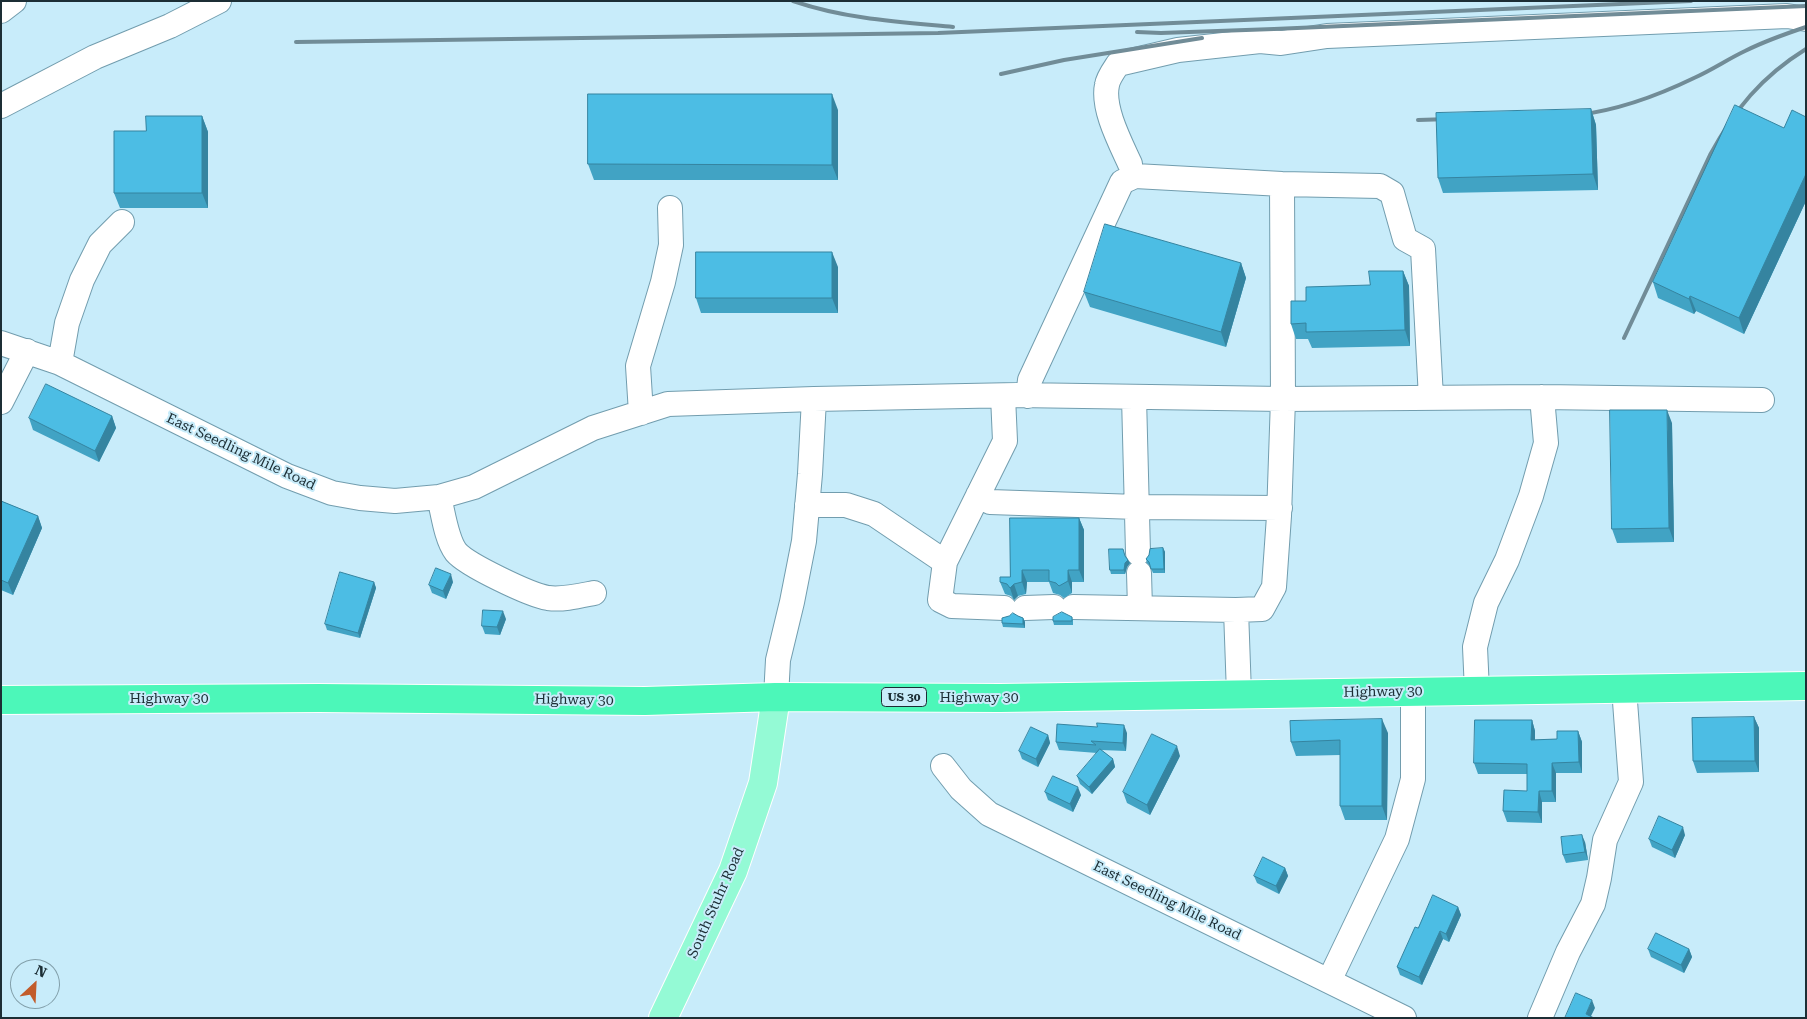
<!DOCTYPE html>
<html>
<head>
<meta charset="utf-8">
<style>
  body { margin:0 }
  #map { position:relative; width:1807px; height:1019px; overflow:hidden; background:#c8ecfa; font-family:"Roboto Serif",serif }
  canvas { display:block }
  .frame { position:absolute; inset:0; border:2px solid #1c2e35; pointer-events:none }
  .north { position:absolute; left:10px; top:959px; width:50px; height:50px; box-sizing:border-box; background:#c8ecfa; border:1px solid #83a0ab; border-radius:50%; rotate:25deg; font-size:14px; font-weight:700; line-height:20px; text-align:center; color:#1c2e35 }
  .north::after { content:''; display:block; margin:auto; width:18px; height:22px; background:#c25c2b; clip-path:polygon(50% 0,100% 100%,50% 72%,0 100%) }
</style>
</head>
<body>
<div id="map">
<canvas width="1807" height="1019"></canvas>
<div class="frame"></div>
<div class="north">N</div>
</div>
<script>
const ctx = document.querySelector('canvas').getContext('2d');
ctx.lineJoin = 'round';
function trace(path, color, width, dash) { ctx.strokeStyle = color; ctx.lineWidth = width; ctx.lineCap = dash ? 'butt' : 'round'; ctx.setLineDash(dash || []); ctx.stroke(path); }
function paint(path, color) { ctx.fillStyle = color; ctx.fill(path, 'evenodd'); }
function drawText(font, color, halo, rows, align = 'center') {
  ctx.font = font + ' "Roboto Serif",serif'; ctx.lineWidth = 4; ctx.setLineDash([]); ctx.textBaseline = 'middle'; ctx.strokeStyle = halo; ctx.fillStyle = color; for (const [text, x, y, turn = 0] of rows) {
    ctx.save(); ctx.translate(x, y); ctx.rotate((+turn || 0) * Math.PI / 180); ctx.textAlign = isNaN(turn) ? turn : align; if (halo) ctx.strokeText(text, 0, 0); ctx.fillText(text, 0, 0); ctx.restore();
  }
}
const minor = new Path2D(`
  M1,11L14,1
  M1,106L95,57L170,26L219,1
  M1130,164C1120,142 1102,108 1107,85C1108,78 1114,70 1118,64L1178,50L1260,41L1281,43L1327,36L1787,16L1806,19
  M1,343L60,363L287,476L332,493L360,498L395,501L439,497L474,487L593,428L668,404L814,399L1017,395L1283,399L1542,397L1762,400
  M60,363L67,323L82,280L100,244L122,222
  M1028,396L1030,380L1122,182L1135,176L1282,184L1380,186L1392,193L1405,239L1423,249L1431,398
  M1134,397L1138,553
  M1,402L27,351
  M641,413L638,366L663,282L671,245L670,208
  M978,495L990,502L1137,507L1280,508
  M439,497C443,512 446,539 456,552C467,565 530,595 548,598C563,600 579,596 594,593
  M807,505H846L874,514L945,562L940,600L952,606L1004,608
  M945,562L1005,441L1003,396
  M1139,573L1140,608
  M1073,607L1236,610
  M1025,608L1054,607
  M1477,691L1475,647L1486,603L1507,560L1531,496L1546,443L1542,397
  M1239,694L1236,610L1262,609L1274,587L1279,516L1283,399L1282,184
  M776,697L778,660L792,602L804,541L810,474L814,399
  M943,766L961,789L989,814L1404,1018
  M1329,981L1397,839L1413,779V692
  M1540,1018L1568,952L1593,904L1599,878L1605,840L1631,782L1624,688`);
const major = new Path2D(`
  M663,1018L733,871L763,783L776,697`);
const highway = new Path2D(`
  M1,700L319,698L645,701L776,697L1000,698L1806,686`);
trace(minor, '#729dae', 26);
trace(major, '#fff', 30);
trace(highway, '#fff', 30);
trace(minor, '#fff', 24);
trace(major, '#94fad5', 28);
trace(highway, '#4cf7b9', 28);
trace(new Path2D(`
  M793,1C846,19 899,22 953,27
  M1137,32L1161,33L1274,29L1806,6
  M296,42L938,33L1691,1
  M1001,74L1064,60L1202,38
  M1578,115C1618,110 1657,96 1694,78C1712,70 1728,59 1745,51C1765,41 1785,34 1806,27
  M1418,120L1450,119
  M1624,338L1710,155C1735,109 1761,77 1806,49`), '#718c97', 4);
paint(new Path2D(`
  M1591,109L1596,125L1598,190L1443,193L1438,178Z
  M838,110V180H594L588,164Z
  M202,116L208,132V208H120L114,193L146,131Z
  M1806,117V201L1744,334L1696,311L1694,314L1658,298L1653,282L1784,128Z
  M1241,263L1246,278L1226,347L1090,307L1084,292Z
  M838,267V313H701L696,298Z
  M1403,271L1409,286L1410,346L1312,348L1308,339H1296L1291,324L1306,301L1370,285Z
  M112,416L116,428L99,462L33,430L29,418Z
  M1672,423L1674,542L1617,543L1612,529Z
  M1,501L38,516L42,528L13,595L1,590Z
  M1079,518L1084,530V582H1072V593L1064,598L1060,595L1053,593L1049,582H1027L1026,594L1018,596L1014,600L1011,596L1005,594L1000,582L1010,577Z
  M1163,548L1165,552V573H1153L1150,566L1147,563L1146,559Z
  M1125,556L1130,563L1127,567L1125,574H1111L1110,570Z
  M374,582L376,588L360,638L327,630L325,624Z
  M453,582L446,599L432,593L429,585Z
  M1018,616L1023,618L1025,622V628L1003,627L1002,623Z
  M1072,617L1073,621V625H1054L1053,621Z
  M506,619L500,635L485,634L482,626Z
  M1754,717L1759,728V772L1697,773L1693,761Z
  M1532,720L1535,731V740L1557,739L1578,731L1582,742V773H1556V802H1542V823L1507,822L1503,811L1527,791V774H1478L1474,763Z
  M1127,733L1126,751L1101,750L1113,759L1115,767L1092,794L1080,784L1077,776L1097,753L1059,750L1056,742Z
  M1388,733L1387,820H1345L1340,806V755L1296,756L1291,742Z
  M1048,735L1050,743L1038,767L1022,759L1019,751Z
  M1180,756L1150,815L1127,803L1123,792Z
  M1045,792L1081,795L1073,812L1048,800Z
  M1685,835L1675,858L1652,847L1649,839Z
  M1585,842L1588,860L1566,863L1563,855Z
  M1285,868L1288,876L1279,894L1257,883L1254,876Z
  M1458,907L1461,915L1449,942L1443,939L1422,985L1400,975L1397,967L1418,928Z
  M1648,949H1689L1692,957L1684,973L1651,957Z`), '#41a3c4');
paint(new Path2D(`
  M832,94L838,110V180L832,165Z
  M1591,109L1596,125L1598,190L1593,174Z
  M202,116L208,132V208L202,193Z
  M1806,174V201L1744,334L1739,318Z
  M832,252L838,267V313L832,298Z
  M1241,263L1246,278L1226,347L1221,332Z
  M1403,271L1409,286L1410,346L1405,330Z
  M1690,296L1696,311L1694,314L1689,299Z
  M1667,410L1672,423L1674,542L1669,528Z
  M112,416L116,428L99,462L95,451Z
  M38,516L42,528L13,595L8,583Z
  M1079,518L1084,530V582L1079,570Z
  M1163,548L1165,552V573L1164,569Z
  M1128,560L1130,563L1127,567L1125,574L1124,570L1125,563Z
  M1022,570L1027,582L1026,594L1022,582Z
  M1068,570L1072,582V593L1068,581Z
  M451,574L453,582L446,599L443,591Z
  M374,582L376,588L360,638L358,633Z
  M1014,584L1018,596L1014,600L1010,588Z
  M503,611L506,619L500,635L497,627Z
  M1023,618L1025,622V628L1023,624Z
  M1754,717L1759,728V772L1755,761Z
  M1382,719L1388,733L1387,820L1382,806Z
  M1532,720L1535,731V750L1531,740Z
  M1124,725L1127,733L1126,751L1123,743Z
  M1578,731L1582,742V773L1579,762Z
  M1048,735L1050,743L1038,767L1036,759Z
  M1177,746L1180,756L1150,815L1147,805Z
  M1113,759L1115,767L1092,794L1089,787Z
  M1552,763L1556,773V802L1552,791Z
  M1078,787L1081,795L1073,812L1070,804Z
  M1539,791L1542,802V823L1538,812Z
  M1683,827L1685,835L1675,858L1672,850Z
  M1582,835L1585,842L1588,860L1585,852Z
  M1285,868L1288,876L1279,894L1276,886Z
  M1458,907L1461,915L1449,942L1446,934Z
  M1440,931L1443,939L1422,985L1419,977Z
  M1689,949L1692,957L1684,973L1681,965Z
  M1592,1000L1595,1008L1590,1018L1586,1014Z`), '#3584a0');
const building = new Path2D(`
  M588,94H832V165L588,164Z
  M1735,105L1784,128L1792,110L1806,117V174L1739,318L1690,296L1689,299L1653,282Z
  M1591,109L1593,174L1438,178L1436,113Z
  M146,116H202V193H114V131H146Z
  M1105,224L1241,263L1221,332L1084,292Z
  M696,252H832V298H696Z
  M1369,271H1403L1405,330L1306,332V323L1291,324V301H1306V287L1370,285Z
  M46,384L112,416L95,451L29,418Z
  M1610,410H1667L1669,528L1612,529Z
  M1,501L38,516L8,583L1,580Z
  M1010,518H1079V570H1068V581L1059,586L1056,583L1049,581V570H1022V582L1014,584L1010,588L1007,584L1000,582V577H1010Z
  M1163,548L1164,569H1151L1149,562L1146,559L1149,555L1150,549Z
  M1109,549H1123L1125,556L1128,560L1125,563L1124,570H1110Z
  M436,568L451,574L443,591L429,585Z
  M340,572L374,582L358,633L325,624Z
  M483,610L503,611L497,627L482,626Z
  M1062,612L1072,617V621H1053V617Z
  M1013,613L1018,616L1023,618V624L1002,623V618L1009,616Z
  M1754,717L1755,761H1693L1692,718Z
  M1382,719V806H1340V740L1291,742L1290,721Z
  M1475,720H1532L1531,740L1557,739V731H1578L1579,762L1552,763V791H1539L1538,812L1503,811L1504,790L1527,791V764L1474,763Z
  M1097,723L1124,725L1123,743L1091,741L1096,745L1056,742L1057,724L1097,727Z
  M1031,727L1048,735L1036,759L1019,751Z
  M1152,734L1177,746L1147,805L1123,792Z
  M1100,749L1113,759L1089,787L1077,776Z
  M1053,776L1078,787L1070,804L1045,792Z
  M1659,816L1683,827L1672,850L1649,839Z
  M1582,835L1585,852L1563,855L1561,837Z
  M1263,857L1285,868L1276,886L1254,876Z
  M1433,895L1458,907L1446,934L1440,931L1419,977L1397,967L1415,927L1418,928Z
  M1656,933L1689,949L1681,965L1648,949Z
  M1576,993L1592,1000L1586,1014L1594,1018H1565Z`);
paint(building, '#4cbde4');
trace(building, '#3584a0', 1);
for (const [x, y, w] of [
  [904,697,45]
]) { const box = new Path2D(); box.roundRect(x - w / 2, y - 9.5, w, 19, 4); ctx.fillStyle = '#c8ecfa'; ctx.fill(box); trace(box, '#1c2e35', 1); }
drawText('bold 12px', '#1c2e35', null, [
  ["US 30",904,697]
]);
drawText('14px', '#1c2e35', '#c8ecfa', [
  ["East Seedling Mile Road",241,452,25],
  ["Highway 30",1383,692,-1],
  ["Highway 30",979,698],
  ["Highway 30",169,699],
  ["Highway 30",574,700,1],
  ["East Seedling Mile Road",1167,901,26],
  ["South Stuhr Road",716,903,-66]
]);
</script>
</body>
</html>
